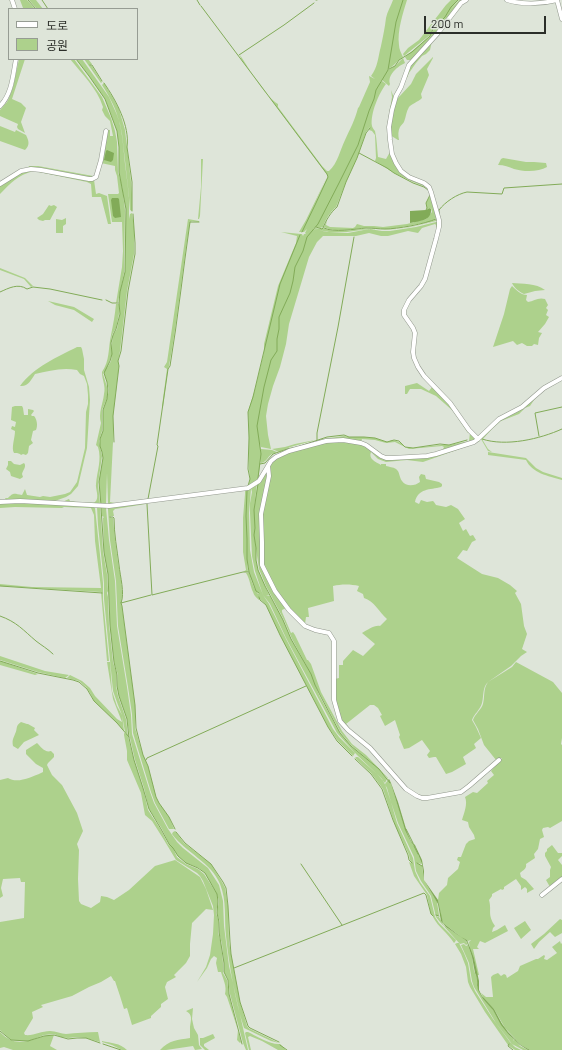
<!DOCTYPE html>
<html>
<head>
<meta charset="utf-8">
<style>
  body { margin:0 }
  #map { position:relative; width:562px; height:1050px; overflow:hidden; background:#dee5d9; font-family:Barlow,"Noto Sans KR",sans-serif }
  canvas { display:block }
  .legend { position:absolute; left:8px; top:8px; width:130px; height:52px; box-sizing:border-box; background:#dee5d9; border:1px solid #969c93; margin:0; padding:5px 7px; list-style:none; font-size:12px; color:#2b2e29 }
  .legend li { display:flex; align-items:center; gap:8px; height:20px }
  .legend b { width:20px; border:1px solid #969c93 }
  .scale { position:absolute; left:424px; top:16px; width:122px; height:18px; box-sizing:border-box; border:2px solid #2b2e29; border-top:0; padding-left:5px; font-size:12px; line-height:14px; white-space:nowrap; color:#2b2e29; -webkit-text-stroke:3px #dee5d9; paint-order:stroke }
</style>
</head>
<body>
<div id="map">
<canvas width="562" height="1050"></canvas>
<ul class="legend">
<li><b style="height:5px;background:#fff"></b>도로</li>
<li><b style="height:11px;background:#add18c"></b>공원</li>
</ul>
<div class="scale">200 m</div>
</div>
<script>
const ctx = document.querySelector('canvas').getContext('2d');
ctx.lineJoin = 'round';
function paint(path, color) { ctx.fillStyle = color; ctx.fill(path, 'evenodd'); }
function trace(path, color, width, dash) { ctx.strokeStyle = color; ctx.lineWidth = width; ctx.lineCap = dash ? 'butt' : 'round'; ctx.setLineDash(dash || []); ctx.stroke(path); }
paint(new Path2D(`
  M20,0H27L35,9H21L23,8Z
  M29,0H36L43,9H37Z
  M393,0H407C403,13 397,31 399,45C399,49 401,53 403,57C397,61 394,66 388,69V70L395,66L403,58L405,63C398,66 387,75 390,84L389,86L382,80L380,82L382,81L386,84C379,93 370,114 372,126C372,127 374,130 375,131C377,140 377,148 378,157L386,159L390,152L388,139L387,127L392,97L391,90L394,98L388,132L398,168L424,184L430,190L438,220L436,221L411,227L389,230L368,229L347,232H327L314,229L315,228L321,229L323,228C332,233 353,230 363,229C371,228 378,230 385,230C399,229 425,225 437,219L436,218L432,221C417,224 401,228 386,229C378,229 372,227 364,228C353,229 333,233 324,227L327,220L326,225L330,227L353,228L355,227L357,224L364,226H374L383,227L407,224L426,219L432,212L431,208H430L426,210L427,208L426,203L431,194L426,187L413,182L394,173L375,161L376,158L375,135L372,131L369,130L370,127L366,132L357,158L346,182L336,207C330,212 325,220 323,227L320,228L316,227L313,229L329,232L348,233L369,229L382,231H390L416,227L436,222H438L437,229L436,225L435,224L422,228L418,233L408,231L388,236H381L369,233L356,236H323L317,242L309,257L289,324L286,344L280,367L273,386L268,404L266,416L268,435L271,449L261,447L260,444L261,453V449L272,450L277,452C276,453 274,453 272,454C267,457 267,462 261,463V456L258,482L248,487L250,479L249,469V425L248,412L255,389L264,352V344L278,286L296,243L297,236L281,232L301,234H302L303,236L304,234H306L305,233L307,229L304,232H299L306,220L327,177L309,217L328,176L241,59L240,55C250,70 264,95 278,104V107L322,166L327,171H329C338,163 340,150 345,140C350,129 355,120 358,108L359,107L370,82L369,76L375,79L371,76C378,67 378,57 381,46C383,36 385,27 386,18C387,12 391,6 393,0Z
  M451,0H458L445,17L433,28L430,35L404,56L403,54L408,48L419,40L446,5Z
  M459,0H464L438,32L413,59L410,60H407L405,57L430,36L434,29L445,17L452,8Z
  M432,41L430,50L426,54L422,56L416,63L409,73L407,78H405L410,66Z
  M433,57V58L427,69L429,75L421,94L422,98C418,102 411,104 409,107C406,112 406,117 404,122C403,124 401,125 400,127C398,131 398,135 399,140H398L390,135V127L395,101L397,100L398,98L411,84L416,74Z
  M19,59H25L12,99L21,103L26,108L21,122L25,133L18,129L17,127L18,124L0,116V110L7,102L9,98L13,87Z
  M70,59H74L102,97L111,118L115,131L117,142L118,172L122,186L125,210L124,273L118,302L116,303L122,267L123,251L122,222H112L108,194H118L119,193L117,176L115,170V166L101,163L107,130H110V136H113L110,121L105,116L102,110L103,107C97,88 82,74 70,59Z
  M76,59H82L109,97L117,115L120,124L122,134L129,196V219L130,214L132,213L134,227V254L127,291L120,351L118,361L119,366L113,416V442L110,502L115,503L109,504L108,503L107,473L106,504H101L99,482L103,458L102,452L100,446V439L103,431V410L107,399L109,390L107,382L104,373V371L103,374L108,390L107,398L102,410V431L99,441L102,456L98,484L100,504L62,502L69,499L70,501C75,502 92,504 95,502C100,498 95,488 96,484C97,471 102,460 98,447L96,445L101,423C98,413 103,404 104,394C106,386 102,380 102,372C110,360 108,349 111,335C113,325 115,315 116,304H119V314L116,328L112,335L111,343L112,354L107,368L111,361L112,354V343L113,335L117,329L120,314L119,303L120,292L125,272L126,209L119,172V147L117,131L105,99L89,76Z
  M84,59H88L92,64L90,65L92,66L102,82L101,83Z
  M104,83L113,98L119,109L125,130L131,182L132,194V211L130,210C129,195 127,179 125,164C122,130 121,114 102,85Z
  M0,126L15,132L16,130L26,135C29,141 30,145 25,150L0,141Z
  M503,158L526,162H534L546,163L547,167C539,172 524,172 514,169C509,167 504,165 498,165L501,159Z
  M201,159H203L200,216L199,219H198L201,187Z
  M29,166H38L93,176L91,178L28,168Z
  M31,170L94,180L96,194L99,193L107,196L111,224H108L101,197H92L91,184L87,182L34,171C17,175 11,183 0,194V186L21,172Z
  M49,205L51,206L54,205L57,207L50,220H45L43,221L39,220L37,218L43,214Z
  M66,218V224L63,226V233H56V219L62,220Z
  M188,219L199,221V222L192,221L190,222C182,270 178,318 169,366L168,369L163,407L162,406L167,369L164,367L167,362Z
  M0,268L25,278L33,286L31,287L24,279L0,270Z
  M512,283C522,284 536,283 545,290L535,291L524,294C520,292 514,288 512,283Z
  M512,286C516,290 521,295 527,295L526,300L528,302C534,301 538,297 545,299L548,305L546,308L548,310L546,315L549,317L545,324L538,332L542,333L539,338L538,345L534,344L532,346H527L522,343L517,345L513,341L493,347L504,314L510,289Z
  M48,301L74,307L94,319L92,322L74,310L55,305Z
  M77,347H81L82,349L84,359V370L89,387L90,400L87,448L78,486L71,494L66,497L52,502L13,499L6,500L5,498H8C14,492 14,494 22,495L25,489L27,495L40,497L43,496L50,497L65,494L70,492L77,482L85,448L86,412L88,404V395L87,384L84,376L80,374L77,370C62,367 49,371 35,374C31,380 28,387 20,386C34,367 57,357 77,347Z
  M417,383L429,391L432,387L450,404L477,439L442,451L444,447L442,446L409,449L395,442L386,443L375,440L362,439L361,442L335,439L281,453L280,452L287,449L297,447L322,439L344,436L349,437H364L375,438L387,442L392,440L396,441L401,443L405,447L413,448L440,445H449L469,441L470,433H468L453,411L436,396L421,389H410L407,394H405V386Z
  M545,389L536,397L530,406L525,408L519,414L501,421L492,429L483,439H482L488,449L492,452L488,451L481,439L500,420L522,407Z
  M15,406H22L23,408L24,415H28V409L33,410L34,411L31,415L32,416H34C37,419 38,426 36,430L33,431L31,440L33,443L29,446L28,453L26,455L23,454L21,455L20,454L17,453H14C11,448 15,438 15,431L11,429L12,426L15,427L16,422L11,420L12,407Z
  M315,440C303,444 290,446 279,452L272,449L285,447L295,444Z
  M478,440L480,441L468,446L423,462L407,460L386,462L378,459L371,452C368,459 376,462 381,465V464H386V466C389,467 393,467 396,469C400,472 399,477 402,481C406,487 415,486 420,482L419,477L421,474L425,475L426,479L439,482L442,484V486L441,487C430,490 418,488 415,502L419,504L421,500L427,502L433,501L434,502L436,505L446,507L451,505L458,509L465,519L459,523L463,531L466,529L470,536L473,535L476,540L472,542L467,551L463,550L457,558L482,574L498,578L510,585L517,591L515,593L521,604L524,626L527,634L522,649L527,652L521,656L511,666L488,682C482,688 484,696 482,703C480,710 474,714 472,720L476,727L481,738L474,744L476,748L463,757L466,764L452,772L446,774L436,757H434L429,758L427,755L430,751L422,740L409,748L404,749L399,737L400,735L395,720L385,726L380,716L382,715L378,708L374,705H370L346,724L348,726L349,730C335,716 336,697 335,679L339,678V665H343V661L353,650L363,656L375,644L362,633C368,630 374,625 380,626L387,619C379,612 374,601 364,598L363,594L357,591L359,586C351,584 341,584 333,586L334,601L308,608L309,617H306L305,624L283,601L264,567L262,514L268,466L276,457L318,443L335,441L362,444L386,459L426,457Z
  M488,452L526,458L536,468L543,472L562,478V480C548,476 532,473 526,460L488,455Z
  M8,461H11L14,464L20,465L24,463C27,466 23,470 22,474L23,477L20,479L11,476L10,472L6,469L8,465Z
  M267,468L268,476L261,509V562L286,608L282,610V612L291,633L293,632L295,635L307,660H308L311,664L321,692L342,731L352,744L366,755L388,778V779L379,769L351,745L341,733L315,685L311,674L292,639L284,620L266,586L259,569L254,535L255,528L254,512L255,528L254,535L256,548V560L258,570L269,595H266L270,596L283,620L291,639L311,674L315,685L320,697L340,733L351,746L379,769L387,779L385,783L377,774L357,755L337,733L286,638L270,604L263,595L255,571L252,556L250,513V503L252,492L251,488L257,483L254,510L258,482Z
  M251,489L249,513L250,550L254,572L263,595L269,604L286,639L333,729L339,737L355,753L353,756L338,741L328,727L280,635L266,605L260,599L259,597V600C257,598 254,596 253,592C250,586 250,579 246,573H249L256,591L258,594H259C251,587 249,570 247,560L248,572H243L246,570L243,552V518L245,494V490Z
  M12,502L93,506L95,508L103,583V600L109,661H107L101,592L0,586V584L32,587L101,588L95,541L94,515L91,508L64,507L62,508L15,507L0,508V503Z
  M147,502L146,504L115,509L113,511L114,516H111L110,517L113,518C114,533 116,547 118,562C120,574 124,592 121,603L122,607L135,705V728L143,755L148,766L156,797L159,803L169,817L174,829H169L155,803L151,792L133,733L132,714L128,687L118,626L116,581L110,540L108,510V507Z
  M100,506L103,552L107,574L108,591L107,593L108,597L109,625L113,662L117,675L116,686L118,696L126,719L128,737L134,760L143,788L148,810L161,830L168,844L173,848L177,857L186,864L198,869L204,874L217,894L218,901L216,913L219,922L218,932L221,944L223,963V973L227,980L229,995L241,1042L240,1043L237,1040L238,1030L227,997L225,994C227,986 223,979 221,972H218L216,963L217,958L214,956L211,959L207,968L197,982L206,967L210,955L213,934L214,915L213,906L203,881L200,876L197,873L176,860L164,840L152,821L145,815L141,793L127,760V751L124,735V733L127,734L125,732L122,715L118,705L113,691L104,599V583L98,525L97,507Z
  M101,507L106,508L109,540L115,581L117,626L127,687L131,715L132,734L150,792L154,803L168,829L177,842L183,848L208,868L219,885L223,901L224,926L229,966L248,1050H246L243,1043L230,994L228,979L224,972V963L222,944L219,932L220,922L217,913L219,901L217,894L205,873L199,868L186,863L178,856L173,848L169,844L162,829L149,809L144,788L135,760L130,738L127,719L119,696L117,686L118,675L114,662L110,625L108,574L104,552L103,518L104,517L102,516Z
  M0,656L45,671L69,675L65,678L38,672L0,660Z
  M0,661L38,674L35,675L0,665Z
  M107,662H110L112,691L117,706L122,715L124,731L117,723L94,701L90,693L86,687L79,681L67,678L70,675L82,681L90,688L95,696L117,719L122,722L113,699Z
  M516,662L553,682L562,693V738L561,744L562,745V821L550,828L548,827L543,828L542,830L544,837L540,839L538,849L534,854L535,858L526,864C527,869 523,870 520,873L521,877L526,880L534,889L527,893V889L525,887L521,890V886L516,879L504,887V889L502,890L501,889L492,894V896L489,900C492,911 487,914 495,926L493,928L492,932L497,930L505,925L508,931L485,943L480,941L477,947L479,949H473L479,975H477L474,958L470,950L469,942L471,940L468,941L469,944L467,940L464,939L468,944L466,945L464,943L460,944L440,922L436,917L431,896L421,881L416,871L414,857L398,823L385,784L388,780L391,784L404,826L411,842L415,847L422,864L417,863L422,866L424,880L437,902L439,915L436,916L439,917L444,926L460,936L443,923L441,916L438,900L439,893L447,885L448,878L458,869L460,862L457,860L458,857H461L466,844L469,841L475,839L474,835L469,827L468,822L462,820C464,813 468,804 465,797L473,792L477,793L488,783L487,781L494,775L491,771L502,758H499L496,760L484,745L478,729L473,720C475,714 481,710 483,704C485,696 483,689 488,682L512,667Z
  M21,722L27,724H28L35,728L34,730L39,735L24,742L18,749L13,746C12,740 13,739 15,734C18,728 15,726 21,722Z
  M37,743C41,747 45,753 51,751L54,754V757L48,763L47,765L52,775L62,785L77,813L83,831L77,844L79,850L78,879L79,901L81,904L91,908L100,902L101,896L107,897L114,900L129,890L155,866L175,860L200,877L206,889L213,910L206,909L192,923L190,944V956L186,963L174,975L176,977L167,982L165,987L168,999L161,1004V1007L151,1016V1018L132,1025L127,1008L124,1009L120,996L115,981H114L111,976L101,982L89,987L72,996L41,1005L43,1007L32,1012L33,1018L24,1033L25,1035C34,1036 41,1031 50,1031C56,1031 61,1034 66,1034C76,1033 87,1032 98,1032L100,1042L86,1038L77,1037L68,1038L61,1037L54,1034L44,1035L29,1041L44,1036L54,1035L50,1046L57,1050H13L4,1047L0,1048V1032C9,1041 15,1043 28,1041L11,1040L0,1030V922L24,918L25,882H21L20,878L3,879L1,888L3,896L0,898V780L8,778C17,784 32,777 41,773L43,772V768L36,764L26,754V750Z
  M356,757H358L377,774L382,779L387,788L397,823L413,858L415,871L420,882L430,896L435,917L439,923L456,940L455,942L454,943C448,933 438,927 433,917V916L431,914L427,895L414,876L409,862L411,863H412L410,860L409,855L395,825L383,789L371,773L355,758Z
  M175,831L184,843L211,864L222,882L225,888L228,906L229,942L231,954L240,1002L247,1026L250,1029L279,1043L271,1041L244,1028C235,1000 229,965 226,936C224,918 227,901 220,884C211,862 186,853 172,834L173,832Z
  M552,845L558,853H562V856L558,860L562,865V877L550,887L546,880L550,877V870L551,867L545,856V853L547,851V849Z
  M560,919L562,920V933L555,937L550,932L539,942L534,949L531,944L544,934Z
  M525,921L531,930L521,939L514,928Z
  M560,941L561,944L562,943V1050H530L521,1045L505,1028L494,1009L484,999L481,993L486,997H493L491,977L493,975L498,973L501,976L504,974L506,975L507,978L518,971L520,966L536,959H538L544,955L545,956L544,959L547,960L557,953L552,947Z
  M457,943H459L464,953L468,963L471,981L475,991L493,1019L510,1042L515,1047L521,1050H515L509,1046V1045H508L485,1012L470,987L468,982L466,967L461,954L455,944Z
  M464,944L466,946L468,945L472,957L474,971L478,980L477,985L479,991L483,999L492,1008L509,1035L514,1039L513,1041L515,1039L520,1046L528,1050H523L512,1044L496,1023L474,987L472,981L469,963L461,945Z
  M193,1008L192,1019L194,1028L198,1035L199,1045L202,1049L195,1050L193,1046L166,1050H160C169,1040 178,1040 190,1038C190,1034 190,1030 190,1027C191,1019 193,1015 186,1011Z
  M246,1032H248C256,1036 271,1045 280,1044L286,1050H278L262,1041L250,1036L248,1037L251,1050H249L245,1033Z
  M213,1034L215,1038L204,1044V1046L209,1050H205L200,1045V1038H203Z
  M102,1041C111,1043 120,1043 127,1050H122L112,1045L102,1042Z`), '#add18c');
paint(new Path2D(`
  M107,150L114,153L113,160L111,162L104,160L106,151Z
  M112,198H118L119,199L121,217L115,218L113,216L111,200Z
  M430,208L431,209C432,221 419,221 410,223V211L426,210Z
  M389,779L391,783L398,802L407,832L411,841L415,845L422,860L424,871V880L438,900L443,923L461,937L467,940L474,958L479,981V990L482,996L494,1009L502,1024L508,1032L521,1045L530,1050H528L520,1045L514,1039L509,1035L501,1025L493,1010L483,999L478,990L477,985L478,980L475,973L472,957L467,942L464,939L446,927L441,921L438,904L424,880L422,864L415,847L411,842L405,830L391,784L388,780Z`), '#82ab58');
trace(new Path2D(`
  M28,0L36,9
  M42,0L48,9
  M197,0L200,5
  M316,0H317
  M201,6L327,174L328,177L315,205L302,232
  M239,55L284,25L314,3
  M76,59L89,76L105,99L117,131L119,147V172L126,209L125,272L120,292L119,303L120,314L116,329L113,335L111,343L112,354L110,361L104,373L107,382L108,390L107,399L103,410V431L100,439V446L102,452L103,458L99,482L101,505
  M90,65H92L102,81
  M389,69L395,66L399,60L412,52L430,36L433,29L445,17L451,7L458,0
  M104,83C116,100 130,126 127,147L132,182V211
  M359,153L387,168L394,173L413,183L424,187L428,190
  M426,210L427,208L426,203L430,195
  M439,214V210C445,202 457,194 467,192L502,194L504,188L562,184
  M316,227L322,229L323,228C326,220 331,212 337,207L346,182L357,158L366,133L370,128
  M324,228C333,233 355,229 366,228C373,228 379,229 385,229C397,229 425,224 436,219
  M0,292C9,288 18,283 27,289L33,287L50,289L102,300
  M106,300L112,303H118
  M539,436L535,413L562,407
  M482,439C506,447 540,439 562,429
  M317,440V433L338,327L354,237
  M114,442L113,416L119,366L118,361L121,351L128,291L135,254V243L133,214
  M260,464L265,463L273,454L287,449L297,447L327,437L344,435L349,437H364L375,438L387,442L394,440L399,441L405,447L413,448L440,444L449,445L467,440
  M258,478L261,454L257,426L264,387L271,360L277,351V339L279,329V317L290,293L293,281L295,267L303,251L307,237L318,224L339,183L358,145L369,111L374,99L376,90L388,70L396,22L403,0
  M258,484L254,510L255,528L254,535L256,548V560L258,570L265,586L283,620L291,639L311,674L315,685L321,697L340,733L351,746L379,769L390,783
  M248,486L250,479L248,469L249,438L248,412L253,397L280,284L300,235
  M247,491L246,516L247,539V559L249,572L256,591L259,593
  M148,499L158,446L157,445L168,369L170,366C178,318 183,270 190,222H199
  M147,504L152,595L223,577L243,572H249
  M101,508L104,552L108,574L110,625L114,662L117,675V686L119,696L127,719L129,738L134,760L143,788L149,809L161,829L169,844L173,848L178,856L186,863L198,868L205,873L217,894L218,901L217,913L219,922V932L221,944L224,963V972L228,980L229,994L242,1044
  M110,517H113L114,518C114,534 117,549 119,565C120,576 125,593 121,603L151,595
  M0,586L102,593
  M259,597L260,600L266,605L280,635L328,727L337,741L352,756
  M121,603L122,606L135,705L136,728L143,755L148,766L156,797L159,803L169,817L175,829
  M0,616C17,622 23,630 36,641C41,645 48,649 53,654
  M0,661L38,673L73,680L79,682L87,689L94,701L117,723L129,737
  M355,759L371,774L382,789L393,820L408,855L409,860L412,863
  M146,760L147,758L306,686
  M406,829L413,843
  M176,832L185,843L211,864L223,882L226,888L228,906L230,942L231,954L240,1002L248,1026L250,1028L279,1042
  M414,846L418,854
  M417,863L422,866
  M301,864L342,925
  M436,915L439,916
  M234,968L424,893L426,895L431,914L433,916
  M477,976L478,984
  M0,1031L11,1040L28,1041L44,1036L54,1035L68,1039L77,1038H86L100,1043
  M103,1044L121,1050
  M509,1044L508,1046L513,1050
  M280,1045L287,1050`), '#82ab58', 1);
const minor = new Path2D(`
  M12,0L15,9
  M466,0L461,3L438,33L409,65L401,87L396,96L392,110L389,127L390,140L392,154L396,163L401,171L409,177L424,183L429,187L431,192L439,220V227L436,239L425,279L421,286L409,300L404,310V315L413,328L415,333L413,352L414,358L418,367L424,376L450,403L469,430L478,439
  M507,0C522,5 542,4 557,0
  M557,0L562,19
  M0,106C12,94 13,75 16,59
  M0,184L21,171L31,169L41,170L89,179H92L96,177L101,160L106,131
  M268,466L269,476L261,514L262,542V565L275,591L289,610L305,626L315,630L329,633L334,641V700L340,721L348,730L370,748L406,789L417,796L422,798H427L461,792L469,786L499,760
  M0,502L20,501L109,506L248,488L259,481L271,461L276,457L289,451L326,441L343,440L361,443L366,445L381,456L386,458H392L427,456L436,454L474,442L478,439L499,419L522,407L544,388L562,378
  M542,895L562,879`);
trace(minor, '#92988d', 5);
trace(minor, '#fff', 4);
</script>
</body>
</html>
